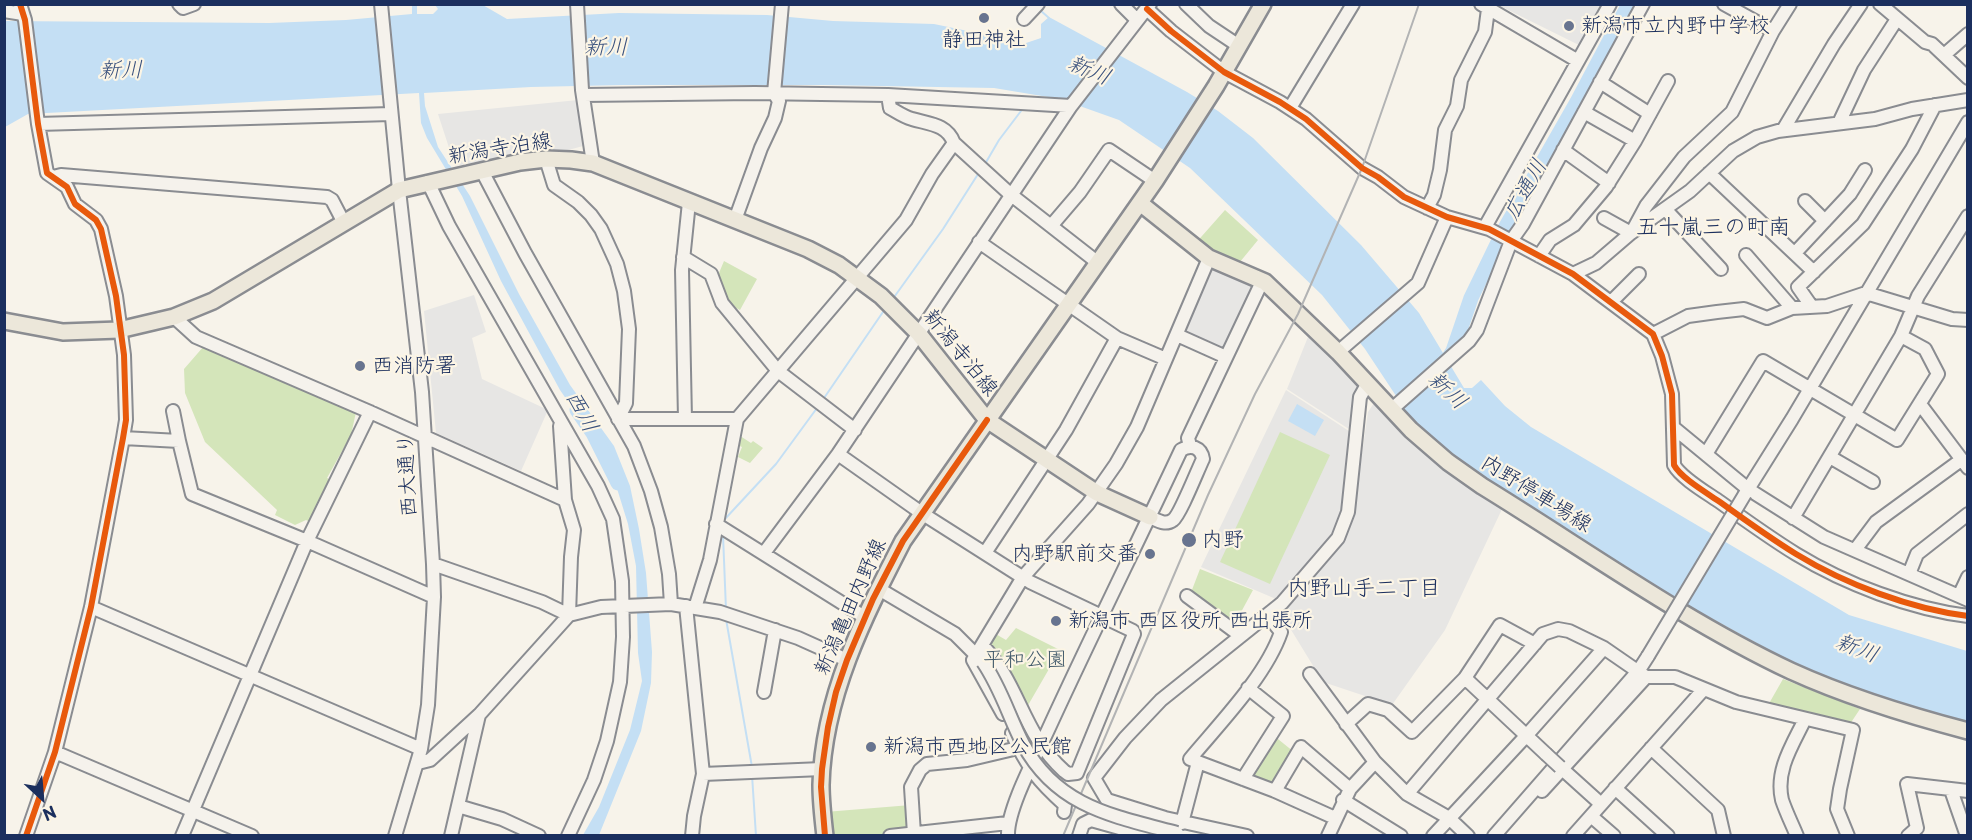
<!DOCTYPE html>
<html>
<head>
<meta charset="utf-8">
<style>
  body { margin:0 }
  #map { position:relative; width:1972px; height:840px; overflow:hidden; background:#f7f3ea; font-family:"Playpen Sans",sans-serif }
  canvas { display:block }
  .frame { position:absolute; inset:0; border:6px solid #1b2f5e; pointer-events:none }
  .north { position:absolute; left:12px; top:768px; width:60px; height:60px; -webkit-text-stroke:4px #fcf5e5; paint-order:stroke; rotate:154deg; font-size:16px; font-weight:700; line-height:24px; text-align:center; color:#1b2f5e }
  .north::after { content:''; display:block; margin:auto; width:21px; height:27px; background:#1b2f5e; clip-path:polygon(50% 0,100% 100%,50% 72%,0 100%) }
</style>
</head>
<body>
<div id="map">
<canvas width="1972" height="840"></canvas>
<div class="frame"></div>
<div class="north">N</div>
</div>
<script>
const ctx = document.querySelector('canvas').getContext('2d');
ctx.lineJoin = 'round';
function paint(path, color) { ctx.fillStyle = color; ctx.fill(path, 'evenodd'); }
function trace(path, color, width, dash) { ctx.strokeStyle = color; ctx.lineWidth = width; ctx.lineCap = dash ? 'butt' : 'round'; ctx.setLineDash(dash || []); ctx.stroke(path); }
function drawText(font, color, halo, rows, align = 'center') {
  ctx.font = font + ' "Playpen Sans","Klee One",sans-serif'; ctx.lineWidth = 4.5; ctx.setLineDash([]); ctx.textBaseline = 'middle'; ctx.strokeStyle = halo; ctx.fillStyle = color; for (const [text, x, y, turn = 0] of rows) {
    ctx.save(); ctx.translate(x, y); ctx.rotate((+turn || 0) * Math.PI / 180); ctx.textAlign = isNaN(turn) ? turn : align; if (halo) ctx.strokeText(text, 0, 0); ctx.fillText(text, 0, 0); ctx.restore();
  }
}
paint(new Path2D(`
  M1498,5H1609L1585,48Z
  M578,100L583,146L561,152L543,150L455,166L438,114Z
  M1213,265L1259,282L1224,353L1183,332Z
  M474,295L486,332L472,338L482,379L548,410L521,471L436,433L424,311Z
  M1310,332L1358,381L1355,433L1287,389Z
  M1286,390L1355,435L1340,517L1326,544L1276,599L1201,567Z
  M1374,403L1414,442L1503,507L1445,630L1392,705L1323,682L1282,615L1338,548L1353,516L1368,412Z`), '#e7e6e4');
paint(new Path2D(`
  M1225,210L1258,240L1235,268L1194,245Z
  M724,261L757,279L740,310L724,302L713,273H719Z
  M204,346L356,412L351,435L327,478L331,480L312,523L306,520L295,525L275,515L277,510L205,442L185,393L184,369Z
  M734,432L751,443L753,441L763,448L750,463L738,457L742,447L732,443Z
  M1280,432L1330,455L1270,584L1220,562Z
  M1200,569L1253,590L1233,627L1190,595Z
  M1016,628L1060,650L1027,707L986,645L994,633L1006,640Z
  M1783,679L1860,709L1848,727L1767,707Z
  M1273,735L1294,752L1273,787L1247,778Z
  M911,805L913,833L881,836L826,835L825,812Z`), '#d4e5ba');
paint(new Path2D(`
  M481,4L507,19L619,13L767,15L833,21L934,24L987,35L1020,45L1041,38V24L1049,17L1187,92L1218,111L1253,138L1361,245L1419,313L1464,388H1472L1481,380L1505,406L1531,427L1849,615L1967,651V724L1855,697L1656,588L1453,457L1408,414L1365,349L1322,295L1190,168L1119,120L1060,99L994,88L824,85H623L531,87L424,93L425,106L438,147L470,196L519,294L570,385L614,446L630,486L639,529L646,573L652,652L651,683L641,731L599,835H583L599,807L630,730L642,681L638,653L636,566L628,524L606,453L596,436L573,409L560,390L501,281L462,196L427,138L421,123L419,93L28,114L5,127L4,21L269,23L346,20L412,14V5H417V14H433L438,9L435,5Z
  M1297,404L1324,420L1315,436L1288,421Z`), '#c4dff4');
trace(new Path2D(`
  M1040,10L1049,18
  M985,164L999,140L1024,107
  M892,300L943,229L980,171
  M822,401L885,309
  M724,523V520L776,464L817,408
  M723,535L726,610
  M726,619L752,767
  M752,775L756,836`), '#c4dff4', 2);
trace(new Path2D(`
  M1446,362L1453,351L1471,298L1504,230L1577,102L1629,4
  M577,410L593,433L618,483`), '#c4dff4', 15);
const minor = new Path2D(`
  M20,4L25,20L38,124L47,173L67,187L75,204L96,220L101,229L116,296L124,355L126,420L123,438L91,607L55,752L26,836
  M179,4L183,8L194,4
  M381,4L399,190L422,392L433,564L434,597L428,705L421,749L395,836
  M577,4L582,90L593,163
  M1121,4L1137,20
  M1186,4L1209,26L1239,46
  M1481,4L1578,61
  M1724,4L1773,31
  M1880,4L1925,42L1932,44L1968,78
  M1147,9L1171,31L1224,72L1280,102L1306,119L1362,168L1378,177L1404,197L1447,217L1489,229L1573,274L1653,334L1662,356L1672,394L1674,465C1681,478 1707,493 1720,502C1745,520 1770,538 1796,554C1845,584 1911,609 1968,616
  M4,11L23,14
  M1024,19L1038,4
  M1944,55L1968,34
  M1600,82L1650,114
  M583,95L755,93L888,95L1071,106
  M888,95L890,108C897,112 904,117 912,119C929,124 947,124 954,143L1010,194L1097,262
  M1290,108L1353,4
  M1584,112L1635,141
  M1839,123L1864,70L1897,19
  M38,124L391,114
  M1783,130L1834,44L1861,4
  M1563,150L1609,183
  M546,159L554,185L578,202L591,215L601,229L617,264L624,291L629,329L626,403L618,419
  M482,171L525,253L634,446L651,491L661,527L669,574L671,604
  M1709,173L1814,272
  M53,177L61,175L327,197L332,200L344,223
  M428,182L449,226L598,486L613,519L622,581L623,637L620,682L607,741L594,780L568,836
  M1805,201L1825,221
  M1427,208L1434,195L1440,170L1445,130L1457,106L1461,80L1485,32L1488,9
  M1666,210L1721,269
  M1604,218L1631,233
  M735,220L761,148L775,118L779,101L774,93L782,4
  M1051,226L1080,192L1109,150L1155,181
  M1485,227L1610,4
  M1633,230L1646,206L1684,157L1732,112L1773,31L1790,4
  M979,242L1117,338L1166,359
  M1795,253L1850,194L1865,170
  M1746,255L1792,308
  M1539,256L1550,240L1574,225L1606,187L1635,141L1668,81
  M683,257L711,274L722,303L778,371L855,430
  M1573,274L1596,263L1631,233L1690,191L1733,151L1757,137L1778,131L1875,119L1912,109L1968,100
  M1611,302L1639,274
  M1812,307L1798,287L1863,224L1912,149L1935,105
  M174,317L196,337L370,412L565,500
  M1653,334L1688,316L1717,312L1744,309L1767,318L1792,308L1827,306L1866,293L1952,319L1968,320
  M1177,335L1226,357
  M1338,352L1418,283L1447,217
  M1920,404L1968,468
  M1392,409L1469,341L1477,330L1511,241L1523,224L1643,4
  M173,411L179,441
  M618,419H737
  M685,419L682,270L689,202
  M560,426L565,500L574,530L571,557L569,615
  M1674,428L1748,489L1824,537L1968,600
  M123,438L179,441L192,494L307,541L434,597
  M1190,446L1188,438L1259,288L1265,282
  M838,454L923,514L1030,582L1133,631L1134,634L1077,773L1068,774L1064,771C1022,733 1020,685 983,646
  M1706,454L1763,361L1897,440L1938,374L1925,349L1901,336
  M1830,457L1873,482
  M1745,494L1792,419L1968,122
  M1793,518L1901,336L1918,296L1968,216
  M716,524L866,618
  M1855,550L1876,522L1961,460
  M764,553L838,454L1071,106L1150,4
  M985,553L1066,430L1117,338
  M433,564L542,602L569,615
  M1909,574L1917,554L1968,514
  M879,589L955,634L982,661
  M1187,596L1241,636
  M1959,596L1968,577
  M686,606L703,774L694,816L692,836
  M91,607L421,749
  M695,608L710,560L737,419L906,220L932,174L954,143
  M1267,615L1281,632C1266,676 1220,723 1190,759L1275,791L1335,818
  M1535,644L1500,625L1465,678L1546,754
  M1310,674L1375,762L1407,794L1449,818L1468,836
  M764,692L775,630
  M1003,714L973,660L1023,577L1088,504L1116,464L1137,427L1209,258
  M1346,724L1368,704L1388,710L1412,732L1465,678
  M1012,733C1026,766 1039,782 1065,805L1064,812
  M1651,748L1718,810L1724,836
  M55,752L252,836
  M418,763L430,760L479,715L569,615L601,607L671,604L720,612L798,638L847,660
  M1560,767L1601,804
  M703,774L822,769
  M1243,779L1283,716L1248,688
  M1615,788L1668,836
  M1951,790L1967,836
  M1275,791L1301,747L1350,789
  M1542,791L1646,677
  M1407,794L1543,634L1558,629L1569,631L1604,648L1646,677H1675L1736,702L1853,730L1840,789L1837,809L1848,836
  M1343,800L1401,836
  M458,806L502,819L539,836
  M1591,816L1614,836
  M1182,823L1198,762
  M914,834L911,787L920,770L927,764L967,760L1018,748
  M182,836L307,541L370,412
  M451,836L479,715
  M890,836L1008,823
  M1008,836C1007,809 1036,756 1048,730C1091,636 1137,544 1181,450C1191,444 1201,447 1203,459C1198,469 1180,515 1173,520C1165,526 1157,520 1150,517
  M1079,836L1083,824L1091,820L1148,836
  M1247,836L1165,818L1107,800L1094,778L1125,738L1161,700L1282,603L1338,538L1348,512L1360,397L1368,383
  M1328,836L1350,789L1375,762
  M1433,836L1526,736L1604,648
  M1494,836L1639,670L1648,656
  M1573,836L1703,690
  M1797,836C1792,824 1786,812 1782,800C1775,770 1793,744 1805,719
  M1908,836L1917,828L1907,784L1968,791`);
const major = new Path2D(`
  M1140,203L1209,258L1265,282L1338,352L1411,430L1448,462L1482,486C1583,548 1683,620 1791,671C1848,697 1907,715 1968,731
  M4,321L63,332L119,330L174,317L213,301L399,190L520,162L546,159L571,160L593,163L808,249L839,265L881,296L919,334L987,420L1097,493L1150,517
  M825,836C823,819 821,802 821,785C823,697 864,617 903,541L1155,181L1216,86L1263,4`);
trace(minor, '#8a8c91', 16);
trace(major, '#8a8c91', 20);
trace(minor, '#f5f2ec', 12);
trace(major, '#ece7da', 15);
trace(new Path2D(`
  M1063,836L1208,495L1255,394L1298,314L1362,168L1419,4`), '#b2b3b4', 2);
const minorBridge = new Path2D(`
  M1648,656L1745,494
  M983,662C1001,688 1009,717 1023,744C1057,807 1113,816 1177,833
  M1546,754L1560,767`);
trace(minorBridge, '#8a8c91', 16, []);
trace(minorBridge, '#f5f2ec', 12);
trace(new Path2D(`
  M20,4L25,20L38,124L47,173L67,187L75,204L96,220L101,229L116,296L124,355L126,420L123,438L91,607L55,752L26,836
  M1147,9L1171,31L1224,72L1280,102L1306,119L1362,168L1378,177L1404,197L1447,217L1489,229L1573,274L1653,334L1662,356L1672,394L1674,465C1681,478 1707,493 1720,502C1745,520 1770,538 1796,554C1845,584 1911,609 1968,616
  M825,836L821,787L822,769L828,727L836,692L847,660L873,599L903,541L987,420`), '#e8590c', 6);
for (const [x, y, r, color] of [
  [984,18,6,"#68748f"],
  [1569,26,6,"#68748f"],
  [360,366,6,"#68748f"],
  [1189,540,8,"#68748f"],
  [1150,554,6,"#68748f"],
  [1056,621,6,"#68748f"],
  [871,747,6,"#68748f"]
]) { const dot = new Path2D(); dot.arc(x, y, r, 0, 2 * Math.PI); ctx.fillStyle = color; ctx.fill(dot); trace(dot, '#fcf5e5', 2); }
drawText('21px', '#1b2f5e', '#fcf5e5', [
  ["新潟市立内野中学校",1581,26],
  ["静田神社",984,40,"center"],
  ["西消防署",372,366],
  ["内野",1202,540],
  ["内野駅前交番",1138,554,"right"],
  ["新潟市 西区役所 西出張所",1068,621],
  ["新潟市西地区公民館",883,747]
], 'left');
drawText('21px', '#1b2f5e', '#fcf5e5', [
  ["新潟寺泊線",500,149,-9],
  ["新潟寺泊線",960,353,51],
  ["西大通り",408,475,-93],
  ["内野停車場線",1536,494,32],
  ["新潟亀田内野線",851,607,-66]
]);
drawText('21px', '#425a6b', '#fcf5e5', [
  ["平和公園",1025,660]
]);
drawText('italic 22px', '#38507d', '#fcf5e5', [
  ["新川",606,48],
  ["新川",121,71,-1],
  ["新川",1089,71,23],
  ["広通川",1526,190,-61],
  ["新川",1447,391,43],
  ["西川",581,412,62],
  ["新川",1857,649,21]
]);
drawText('22px', '#1b2f5e', '#fcf5e5', [
  ["五十嵐三の町南",1713,228],
  ["内野山手二丁目",1364,589]
]);
</script>
</body>
</html>
